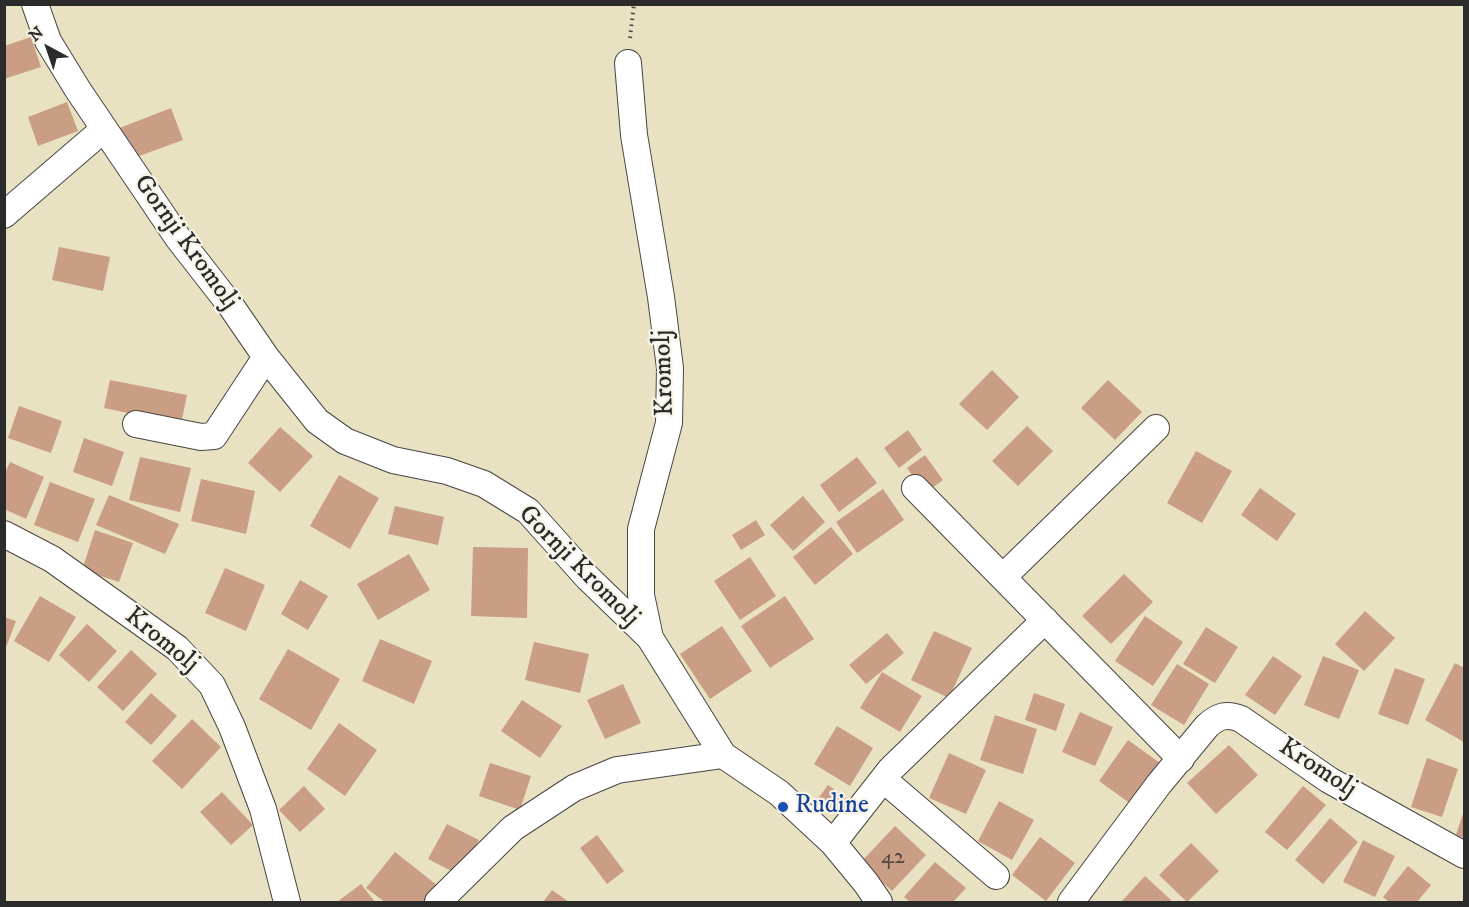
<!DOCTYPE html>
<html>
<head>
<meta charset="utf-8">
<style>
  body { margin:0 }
  #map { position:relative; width:1469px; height:907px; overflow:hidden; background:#e9e2c2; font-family:"IM FELL DW Pica",serif }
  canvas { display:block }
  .frame { position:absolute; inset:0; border:6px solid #2b2b2b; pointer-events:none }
  .north { position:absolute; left:18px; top:18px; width:60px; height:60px; -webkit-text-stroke:4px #f7f3e8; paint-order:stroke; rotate:320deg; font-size:16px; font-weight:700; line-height:24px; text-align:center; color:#2b2b2b }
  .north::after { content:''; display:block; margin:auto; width:21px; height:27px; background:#2b2b2b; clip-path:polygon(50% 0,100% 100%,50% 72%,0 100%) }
</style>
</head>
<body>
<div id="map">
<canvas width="1469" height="907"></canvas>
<div class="frame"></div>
<div class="north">N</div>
</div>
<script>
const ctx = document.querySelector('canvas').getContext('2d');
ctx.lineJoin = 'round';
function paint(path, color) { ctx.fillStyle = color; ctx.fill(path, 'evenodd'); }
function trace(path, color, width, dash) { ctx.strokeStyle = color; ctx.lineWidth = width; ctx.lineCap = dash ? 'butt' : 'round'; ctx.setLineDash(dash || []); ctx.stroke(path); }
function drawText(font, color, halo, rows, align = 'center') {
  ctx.font = font + ' "IM FELL DW Pica",serif'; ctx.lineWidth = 4.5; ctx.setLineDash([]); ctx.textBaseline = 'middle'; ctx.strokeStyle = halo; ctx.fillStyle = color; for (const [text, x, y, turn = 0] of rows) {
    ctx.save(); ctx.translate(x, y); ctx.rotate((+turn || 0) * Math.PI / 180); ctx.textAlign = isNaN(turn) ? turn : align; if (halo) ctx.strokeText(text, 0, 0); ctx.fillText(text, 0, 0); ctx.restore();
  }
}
paint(new Path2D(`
  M31,37L41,67L4,79V46Z
  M67,102L78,131L38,146L28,117Z
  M171,108L183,140L128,160L117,129Z
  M59,247L110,257L103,291L52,280Z
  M992,370L1019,397L987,430L959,404Z
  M110,380L187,395L181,424L104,408Z
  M1108,380L1142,412L1115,440L1081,408Z
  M19,406L62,421L51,453L8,438Z
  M1027,426L1053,451L1018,486L992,461Z
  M280,427L313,456L280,492L248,463Z
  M908,430L922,450L899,468L884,448Z
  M84,438L124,452L112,486L73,472Z
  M1196,451L1232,471L1202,523L1167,503Z
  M925,455L943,480L925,493L907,468Z
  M140,457L191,468L180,512L129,500Z
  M857,457L877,483L839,512L820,485Z
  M10,462L44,477L26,519L4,509V475Z
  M339,475L379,498L350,549L310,526Z
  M201,479L255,491L246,534L191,521Z
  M50,482L95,499L78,542L34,525Z
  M1260,488L1296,514L1277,541L1241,515Z
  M883,489L904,520L857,553L836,522Z
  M109,495L179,524L165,554L96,525Z
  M803,496L825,522L793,551L770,525Z
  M395,506L444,517L438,545L388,534Z
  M756,520L765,535L741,550L732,535Z
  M831,527L853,554L815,585L793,557Z
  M95,530L133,543L119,582L82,570Z
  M473,547L528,548L527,618L471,616Z
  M409,554L430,590L378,620L357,584Z
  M750,557L776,596L740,620L714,581Z
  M225,568L265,585L246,631L205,613Z
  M1124,574L1153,602L1111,644L1082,616Z
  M300,580L328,596L308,630L281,614Z
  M40,596L76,617L49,662L14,641Z
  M785,596L814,639L770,668L741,626Z
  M1365,611L1395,638L1364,671L1335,644Z
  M1145,616L1183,642L1153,686L1115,661Z
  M4,617L16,621L5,650H4Z
  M87,624L117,651L89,682L59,655Z
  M722,626L752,671L710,699L680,654Z
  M1206,627L1238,647L1215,683L1183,664Z
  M934,631L972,648L949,698L911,680Z
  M887,633L904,653L866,684L849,665Z
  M380,639L432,661L414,704L362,681Z
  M534,642L589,654L580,693L525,680Z
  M288,649L340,679L311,730L259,699Z
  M131,650L157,674L123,711L97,687Z
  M1273,656L1302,676L1275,715L1245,695Z
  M1323,656L1359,670L1339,719L1304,705Z
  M1455,663L1464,668V742L1425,720Z
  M1177,664L1209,684L1184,725L1151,705Z
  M1395,668L1425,679L1408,725L1378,714Z
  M882,672L922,696L900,732L860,708Z
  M623,684L641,723L605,739L587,700Z
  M151,693L177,716L151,745L125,722Z
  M1034,693L1065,704L1056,731L1025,720Z
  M522,700L562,726L540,758L501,731Z
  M1080,712L1113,727L1095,766L1062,752Z
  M995,715L1037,729L1023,774L980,760Z
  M192,719L221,747L182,789L152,761Z
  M339,723L377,750L345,796L307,769Z
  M837,726L873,748L850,786L814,764Z
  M1128,740L1160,763L1131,804L1099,781Z
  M1229,745L1258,775L1216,814L1187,783Z
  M949,753L986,770L966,814L929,798Z
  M1427,758L1458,769L1442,817L1411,807Z
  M490,763L531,776L520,810L479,796Z
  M828,785L850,801L840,815L817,800Z
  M304,786L325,809L300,832L279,810Z
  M1303,786L1326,805L1287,850L1265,832Z
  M222,792L253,825L231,845L200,812Z
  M999,801L1034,820L1012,860L978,841Z
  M1464,810V838L1456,835Z
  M1330,818L1358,842L1323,884L1295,860Z
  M447,824L479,840L461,876L428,859Z
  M895,826L926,855L892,891L861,862Z
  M597,835L624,871L607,884L580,848Z
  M1040,837L1075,863L1046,901L1012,875Z
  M1363,840L1395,856L1375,897L1343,882Z
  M1191,843L1219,871L1187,902L1159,875Z
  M395,852L438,886L424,902H385L366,888Z
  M935,862L966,888L953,902H910L904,897Z
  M1408,866L1431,885L1417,902H1389L1383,897Z
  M1145,876L1171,900L1169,902H1121Z
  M361,884L375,902H337Z
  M552,890L569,902H543Z`), '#ca9d85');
const minor = new Path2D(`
  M35,4L48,41L78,90L178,238L231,306L266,357L317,421L345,441L393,460L447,471L484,484L528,511L588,578L650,638
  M628,63L634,135L661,297L670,368L669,423L641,529V595L650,638L723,755L779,793L833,843L866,883L879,902
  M4,215L104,129
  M136,424L201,437L214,436L266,357
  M915,488L1181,759
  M4,534L52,559L177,648L212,685L232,727L263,809L287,902
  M1003,577L1156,428
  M883,779L996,876
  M833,843L891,769L1045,620
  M438,902L513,828L574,788L617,770L723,755
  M1071,902L1159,784L1207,726C1218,716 1226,713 1241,719L1329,780L1464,855`);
trace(minor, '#484642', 28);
trace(new Path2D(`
  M630,38L634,4`), '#484642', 4, [1.5, 4.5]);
trace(minor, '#fff', 26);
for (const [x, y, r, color] of [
  [783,807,6,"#1a4fb4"]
]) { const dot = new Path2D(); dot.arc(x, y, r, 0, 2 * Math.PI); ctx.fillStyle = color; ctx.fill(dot); trace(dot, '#f7f3e8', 2); }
drawText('22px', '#534842', null, [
  ["42",893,858]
]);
drawText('26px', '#2b2b2b', '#f7f3e8', [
  ["Gornji Kromolj",185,243,54],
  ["Kromolj",665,373,-92],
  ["Gornji Kromolj",578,567,45],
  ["Kromolj",161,641,39],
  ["Kromolj",1317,769,33]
]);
drawText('26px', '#164399', '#f7f3e8', [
  ["Rudine",795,807]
], 'left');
</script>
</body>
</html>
